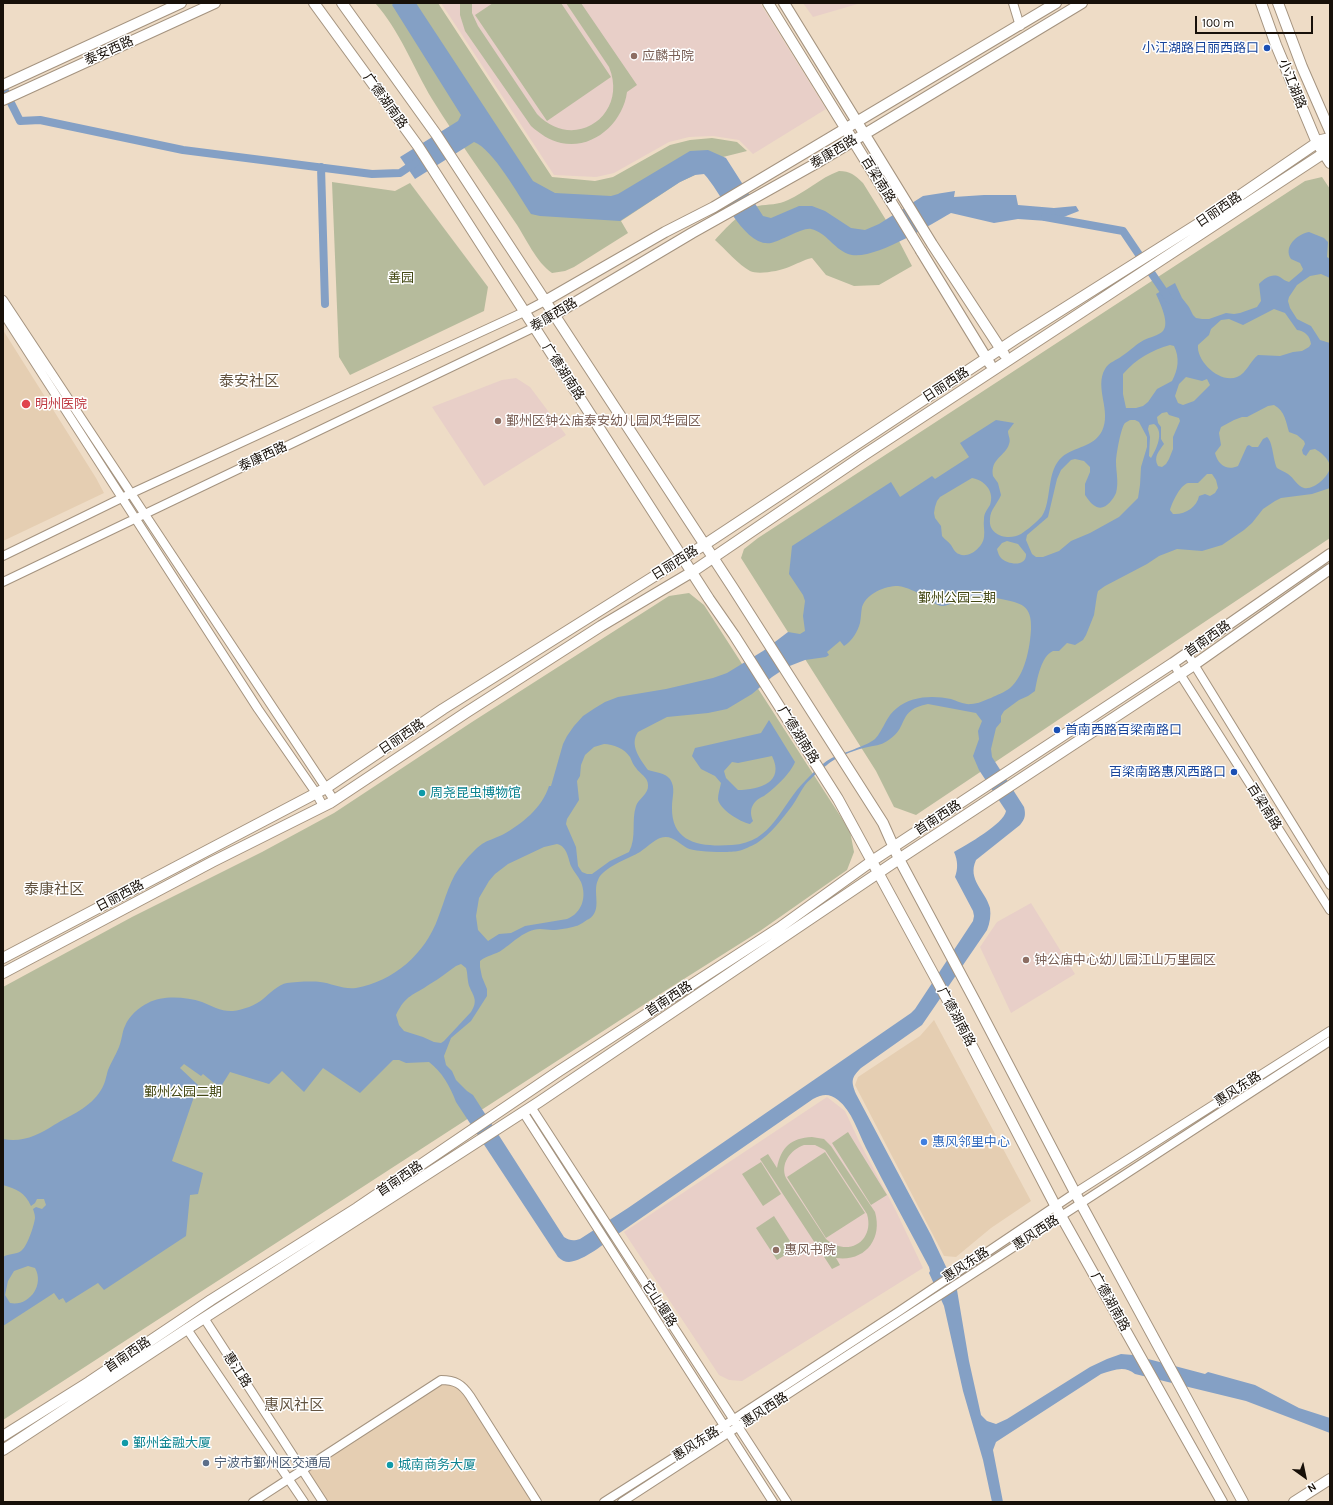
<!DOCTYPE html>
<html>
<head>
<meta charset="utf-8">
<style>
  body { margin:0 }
  #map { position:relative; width:1333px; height:1505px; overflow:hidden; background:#eedcc6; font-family:Karla,sans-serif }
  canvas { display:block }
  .frame { position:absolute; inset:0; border:4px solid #171009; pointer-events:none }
  .north { position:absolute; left:1285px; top:1457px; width:40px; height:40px; -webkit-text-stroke:3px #fff; paint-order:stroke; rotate:147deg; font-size:11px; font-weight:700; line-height:16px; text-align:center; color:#171009 }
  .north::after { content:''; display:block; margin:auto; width:14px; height:18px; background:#171009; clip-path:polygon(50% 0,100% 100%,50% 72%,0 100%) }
  .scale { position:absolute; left:1195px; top:16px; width:118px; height:18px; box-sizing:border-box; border:2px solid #171009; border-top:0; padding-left:5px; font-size:12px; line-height:14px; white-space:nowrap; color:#171009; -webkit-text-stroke:3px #fff; paint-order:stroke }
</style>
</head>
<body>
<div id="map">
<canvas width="1333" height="1505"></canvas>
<div class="frame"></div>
<div class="north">N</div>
<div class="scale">100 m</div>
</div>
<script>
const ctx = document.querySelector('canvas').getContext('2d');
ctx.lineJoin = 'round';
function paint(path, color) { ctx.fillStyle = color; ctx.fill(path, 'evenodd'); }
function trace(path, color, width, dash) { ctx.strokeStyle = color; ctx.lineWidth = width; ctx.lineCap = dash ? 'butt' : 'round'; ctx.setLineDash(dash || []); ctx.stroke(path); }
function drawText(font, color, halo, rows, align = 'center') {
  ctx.font = font + ' Karla,"Noto Sans SC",sans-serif'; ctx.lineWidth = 3; ctx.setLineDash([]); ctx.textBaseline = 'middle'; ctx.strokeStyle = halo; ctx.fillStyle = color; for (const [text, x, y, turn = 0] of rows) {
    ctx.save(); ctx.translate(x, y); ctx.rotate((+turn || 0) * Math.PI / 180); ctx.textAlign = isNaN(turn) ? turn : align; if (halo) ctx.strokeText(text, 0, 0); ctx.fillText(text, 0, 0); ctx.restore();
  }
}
paint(new Path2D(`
  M3,330L96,478L104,493L3,541Z
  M934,1020L1031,1201L991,1228L956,1257L944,1256L855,1085L858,1077L920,1036Z
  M449,1384L456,1385L463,1391L533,1502H329L308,1470L440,1385Z`), '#e5ceb2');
paint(new Path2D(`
  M441,3H760L826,109L753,154L739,140L713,136L689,137L669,142L614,173L596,177L554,175Z
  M803,3H861L813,17Z
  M516,378L530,387L566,435L484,486L432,407L502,380Z
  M1031,903L1075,974L1011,1013L980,947L997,922Z
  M827,1097L845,1111L860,1143L896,1211L923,1268L742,1381L729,1380L719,1375L624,1232Z`), '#e8cfc8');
paint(new Path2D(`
  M375,3H438L552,177L595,181L613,177L670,145L690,140L712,138L737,142L747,151L723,157L695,175L680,182L621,221L628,233L574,267L565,271L552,273C536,262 526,238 515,222C488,181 458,141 432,99C413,67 400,31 375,3Z
  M460,3H472V13L478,26L537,114C574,153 629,115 609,67L566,3H581L637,85L627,92C623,123 593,150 561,143C549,140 540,134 531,126L465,31L460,15Z
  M493,3H561L611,77L547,121L475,15Z
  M839,171C850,171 855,175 863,183L899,241L912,266L879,285L854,286L826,275L812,258C803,260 797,264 789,267C780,271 758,275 750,271C739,265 725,249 715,240C725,229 743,209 758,206C768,204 779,205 788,200C806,192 820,178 839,171Z
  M1322,177L1330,189V538L916,815L894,807L876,771L741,558L744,549L758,538L1305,181Z
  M332,182L395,191L410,183L488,287L484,311L350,375L339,357Z
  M689,593L704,605L850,831L854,852L847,870L760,931L668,989L3,1420V987L132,917L262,852L334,813L472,722L669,596Z
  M848,1132L887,1195L871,1205L832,1143Z
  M812,1137L824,1139L831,1146L875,1212C883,1240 864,1262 836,1258L840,1265L832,1269L760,1159L768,1154L777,1168C781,1147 791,1138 812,1137ZM804,1145H815L825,1150L867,1214C875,1241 848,1258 826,1239L786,1178C780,1164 790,1150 804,1145Z
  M825,1152L865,1213L826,1238L787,1177Z
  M761,1162L781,1194L763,1206L742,1174Z
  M774,1216L795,1249L777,1260L756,1228Z`), '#b6bb9c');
paint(new Path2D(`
  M394,3H416L533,181L555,193L611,196L618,194L690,151L708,150L726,158L763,216L771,218L799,206H812L825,211L851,228L865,230L879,224L923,196L955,191L954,197L984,195H1016L1018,205L1054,208L1076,206L1079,211L1061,218L1047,221L1018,219L994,223L951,213C929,225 871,263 848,254C833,248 827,233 811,229C803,227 781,241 771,243C744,248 720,190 704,174L695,175L680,182L620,221L540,216L531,214C519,196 493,149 474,142L415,179L400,157L458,121L461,115L392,5Z
  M1309,232L1324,238L1328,242L1327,257L1330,259V278L1321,274L1310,276L1297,285L1289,297L1288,301L1290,308L1297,319L1311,326L1320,340L1330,343V488L1312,494L1281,498L1275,501L1263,509L1252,523L1244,530L1222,545L1202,551L1177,549L1159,556L1147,564L1105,586L1098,591L1097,595L1094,615L1086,635L1083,640L1075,645L1067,643L1059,651C1057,651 1055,651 1053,651C1041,656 1037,680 1035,691L1028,696L1019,700L1004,711L1001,716V722L996,728L991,749L992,757L1024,807C1026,815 1025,819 1020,825L976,860C967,880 985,890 990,908C991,915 990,923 987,930L922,1025L861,1068C851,1078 851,1081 856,1094L931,1235L957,1290L969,1361L981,1415L987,1421L996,1424L1007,1419L1090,1367L1107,1359L1121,1354L1133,1355L1205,1374L1208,1372L1255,1385L1299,1408L1330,1418V1433L1246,1401L1135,1374C1125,1365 1113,1370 1101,1374L996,1442L993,1450L1003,1502H992L983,1460L963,1391L944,1306L929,1273L930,1271L929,1267C908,1227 886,1188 866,1148C858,1132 852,1111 838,1100C829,1093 823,1094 813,1099L618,1234C606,1242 584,1261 569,1262C565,1262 561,1260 558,1257L456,1102C450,1086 442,1072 429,1062L406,1063L399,1060H393L360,1093L323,1068L304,1092L282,1071L269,1084L230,1072L220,1088L203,1074L201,1076L184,1064L180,1068L198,1085L172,1161L203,1173L198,1194L190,1195L186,1236L104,1290L98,1283L66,1303L63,1298L59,1300L54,1293L3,1326V1257C9,1253 16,1255 21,1251C27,1247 34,1226 35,1218C35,1215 34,1212 33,1209L36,1207L42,1209L46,1205L44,1199H37L35,1203L31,1206C25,1192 16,1189 3,1185V1139C22,1143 39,1135 54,1125C71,1115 90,1108 101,1090C105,1084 106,1077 108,1070C111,1062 116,1055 119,1047C122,1040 122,1032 125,1026C129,1016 139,1007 148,1003C163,995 186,997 202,1002C212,1006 222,1012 233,1011C243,1010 256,1005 263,999C269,994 279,984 287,983C294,982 312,981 320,982C331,983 344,990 356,988C394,981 425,954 438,918C446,898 449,879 464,862C469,856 475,849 482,844C488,840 496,838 502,835C522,824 542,808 549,786H551L563,744L567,736L574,726L583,716L595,708L605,702L618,697L666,689L713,678L727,673L763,651L788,632L800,634L805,631L803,616L805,601L803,595L789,574L792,546L891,482L900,497L932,476L935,479L969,457L960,443L996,420L1014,423L1008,431C1008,436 1011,439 1009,444C1006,456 990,458 993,476L998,483L1001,495C998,503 990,510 990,519C988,536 1009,541 1021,534C1027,530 1037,522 1042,516C1052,501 1046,471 1062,457C1075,446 1093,448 1102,431C1112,411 1094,388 1105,369C1109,362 1117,360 1122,356C1130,351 1136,344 1144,340C1150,337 1158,336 1163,331C1170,323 1160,303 1156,294L1175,283L1182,298L1189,307L1193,315L1196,318L1202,319H1209L1226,313L1234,314L1240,313L1257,307L1261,301L1259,284C1265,278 1272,273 1280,277C1283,279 1285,281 1289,282L1302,271L1303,269L1300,263L1291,259C1283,247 1297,234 1309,232ZM1274,309L1285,313L1297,330C1305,331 1310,336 1311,344L1309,347L1302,351L1293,352L1280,356L1258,355C1250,361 1247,373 1237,377C1220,384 1196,361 1198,345L1209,335L1211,329L1221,320L1229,319L1243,325ZM1170,345L1174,346C1180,358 1178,370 1172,381L1157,389L1148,402L1143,406L1136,408H1126L1123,394V374C1136,359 1152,350 1170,345ZM1186,377L1202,381L1207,379L1210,385L1194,401L1183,405L1178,403L1175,396L1179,384ZM1274,405C1285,411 1286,422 1289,432L1297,435L1304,441L1305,444L1302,450L1303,454L1306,456L1310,450L1315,449C1321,452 1331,461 1330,468C1328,477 1314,490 1304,488C1297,486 1294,478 1288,474C1285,472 1280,470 1277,468C1273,460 1273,442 1267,437L1263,439L1258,447H1252L1249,445L1247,446L1238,466C1227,471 1218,465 1215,453L1221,445L1219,433L1221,427L1234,420L1242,417H1247L1268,406ZM1167,412L1169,415L1179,418L1180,421L1173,437V449L1169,459L1166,464L1162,467L1158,466C1153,457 1159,451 1164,444L1161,439V427L1158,423L1157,417L1162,413ZM1131,420H1135L1139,422L1147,437V447L1141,467L1140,485L1138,498L1119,517L1090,533L1071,541L1059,551L1043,557H1036L1032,554L1026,540L1027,535L1048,517L1057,479L1061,470L1071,460L1075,459L1084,461L1090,467V472L1085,484V495C1088,499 1091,504 1095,506C1104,512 1113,500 1116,493C1119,482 1116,472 1116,462C1116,455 1121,427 1125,423C1127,422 1129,420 1131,420ZM1154,424C1165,432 1156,450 1151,458L1149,456L1150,437L1148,429L1149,425ZM1207,474H1212L1216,480L1218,488L1215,493L1210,496L1205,494L1199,496C1197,507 1185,515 1173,514L1170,510C1172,503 1180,485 1188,483C1191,483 1195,483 1198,483ZM972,478C984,480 995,491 990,505C987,510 984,513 984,519C983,525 985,531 984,537C983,547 969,559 959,554C955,553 953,548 951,545C948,541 945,540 942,536L941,526L935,518L934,513L935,507L937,501L940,497ZM1007,541L1018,544L1026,554C1027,567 1008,565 1001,558C999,556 998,553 997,549L1002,543ZM898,586C907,587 916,592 924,596C930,599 935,606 943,606C950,605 961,599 970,598C981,595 990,597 1001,599C1021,603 1032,605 1031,629C1030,648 1025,675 1010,688C1005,692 997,695 991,698C985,700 978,704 971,704C965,705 957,701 951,699C933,695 911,696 897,708C886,716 884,729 875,739C867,746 841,753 830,759C821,764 813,773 806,780C781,804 773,843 732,845C702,847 671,844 672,807C672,797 676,788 670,779C665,773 655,772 648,770C640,759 629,745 638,732L667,717L708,713L727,709L752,694L772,677L787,667L805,660L826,657L829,655L827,652L840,641L844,646C852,641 858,631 860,623C861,618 861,612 862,607C867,593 885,586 898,586ZM928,704L976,713L982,721L978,731L979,739L973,756L979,770L1006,811C1004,824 966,845 954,852C958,861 958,869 955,877L973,911L974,916L973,921L915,1009L911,1013L628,1208L580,1239C574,1241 570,1241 564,1237L473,1095L467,1091L456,1080L452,1071L446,1065L444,1056L451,1038L471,1021L487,996V989L482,977L480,967V961C487,955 495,955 502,950C514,942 524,930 540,929C544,929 548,930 552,930C558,930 570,928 576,926C579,926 586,920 589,919C603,910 592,892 598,880C603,867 628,859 640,852C647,847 653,841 660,838C672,834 678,843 687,848C694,852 729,853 738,851C744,850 751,846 757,843C771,834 782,819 792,806C797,799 800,792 805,785C811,778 820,770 827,765C836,757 857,749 868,747C878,745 882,745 890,739C909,726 897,710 928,704ZM604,744C613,744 625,749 630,757C632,761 633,765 636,768C640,774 648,777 648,785C649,794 638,799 636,806C631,821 637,837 629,852L610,861L592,874H587L582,872L578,866L576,847L566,824L567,819L579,800L577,781L580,776L581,765L585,755L594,747ZM557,844C567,846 568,858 571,866C574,872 578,876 581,882C587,897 582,913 567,919L525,926L511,933L499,934L488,941L478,930L476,916L479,898L489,881L495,874L508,864L544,847ZM461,964L466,968C468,974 467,982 470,988C474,997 478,1001 471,1012L444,1041L441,1043L434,1042L423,1037L404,1031L399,1025L396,1015C406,994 413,996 430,984C439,979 447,972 456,966ZM28,1266L35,1268C45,1286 28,1307 10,1303L5,1295L8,1281L14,1271Z
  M769,720L795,762C791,773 774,789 764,796C761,797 758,799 756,801C750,807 750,814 753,821L750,824C740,822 719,809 718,799C718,794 720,788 721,783L715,776L701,769L692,756L695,748L761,733ZM772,756C785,782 760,790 738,790L726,778L724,771L732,762L738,763Z`), '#84a0c5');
trace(new Path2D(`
  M3,87L20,121L40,120L183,150L372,174L400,173L415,163
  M321,167L325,304
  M1045,217L1123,231L1169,299`), '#84a0c5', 8);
const minor = new Path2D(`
  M1013,3L1020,26
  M3,300L334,800
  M3,313L258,709L316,793L323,806
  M3,556L132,493L524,312L545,301
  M3,582L535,327L554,315
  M1187,653L1330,885
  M1173,663L1330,910
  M531,1107L787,1502
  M523,1112L773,1502
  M204,1318L323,1502
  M187,1329L304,1502
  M253,1502L441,1380C455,1380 462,1384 470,1396L537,1502
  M604,1502L725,1425L898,1312L1075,1193L1330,1031
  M622,1502L1330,1041`);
const major = new Path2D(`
  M314,3L418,146L709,599L734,635L838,799L960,1023L1056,1207L1222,1502
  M342,3L436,134L733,588L883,823L899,859L975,1001L1081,1204L1243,1502
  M768,3L896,210
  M784,3L932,244L1004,354
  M1261,3L1276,45L1317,143L1330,163
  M1278,3L1302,67L1330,131
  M3,85L181,3
  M3,100L215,3
  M921,251L990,364
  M545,301L665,232L714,207L1056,3
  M554,315L692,233L815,164L1082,3
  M3,958L326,788L443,709L704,545L1017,338L1201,222L1321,140L1330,138
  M3,973L212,862L330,803L467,712L601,626L692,572L864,455L1324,153L1330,142
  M3,1436L89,1382L211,1300L357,1208L559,1071L779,928L872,861L1173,663L1330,554
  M3,1450L187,1329L539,1102L899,859L1191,667L1330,569
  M1294,1502L1330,1479`);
trace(minor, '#a4937f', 10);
trace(major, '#a4937f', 12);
trace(minor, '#fff', 8);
trace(major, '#fff', 10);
const majorBridge = new Path2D(`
  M896,210L921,251`);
trace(majorBridge, '#a4937f', 12, []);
trace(majorBridge, '#fff', 10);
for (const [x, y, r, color] of [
  [1267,48,4,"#1a4fb4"],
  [634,56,4,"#8d6e63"],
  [26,404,5,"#e0444e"],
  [498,421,4,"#8d6e63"],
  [1057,730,4,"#1a4fb4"],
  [1234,772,4,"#1a4fb4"],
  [422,793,4,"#0f9aa8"],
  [1026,960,4,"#8d6e63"],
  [924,1142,4,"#3f7fe0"],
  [776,1250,4,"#8d6e63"],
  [125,1443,4,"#0f9aa8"],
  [206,1463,4,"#5c6f8a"],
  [390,1465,4,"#0f9aa8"]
]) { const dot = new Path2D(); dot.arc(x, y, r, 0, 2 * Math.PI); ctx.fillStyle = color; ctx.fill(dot); trace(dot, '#fff', 1.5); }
drawText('13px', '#164399', '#fff', [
  ["小江湖路日丽西路口",1259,48],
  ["首南西路百梁南路口",1065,730,"left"],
  ["百梁南路惠风西路口",1226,772]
], 'right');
drawText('13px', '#171009', '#fff', [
  ["泰安西路",109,51,-24],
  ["小江湖路",1292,84,68],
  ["广德湖南路",385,101,54],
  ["泰康西路",834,152,-31],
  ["百梁南路",878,180,58],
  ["日丽西路",1219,210,-34],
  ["泰康西路",554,315,-31],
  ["广德湖南路",563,372,57],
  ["日丽西路",946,385,-33],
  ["泰康西路",263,457,-25],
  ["日丽西路",675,563,-32],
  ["首南西路",1208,639,-35],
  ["广德湖南路",798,735,58],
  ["日丽西路",402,737,-34],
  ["百梁南路",1264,807,58],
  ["首南西路",938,818,-33],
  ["日丽西路",120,896,-28],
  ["首南西路",669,999,-33],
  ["广德湖南路",956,1017,62],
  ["惠风东路",1238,1089,-33],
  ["首南西路",400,1179,-34],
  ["惠风西路",1036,1233,-33],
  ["惠风东路",966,1265,-33],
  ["广德湖南路",1110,1302,61],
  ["它山堰路",659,1304,57],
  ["首南西路",128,1355,-34],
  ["惠江路",237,1370,57],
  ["惠风西路",765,1410,-33],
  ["惠风东路",696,1444,-32]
]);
drawText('13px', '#785e54', '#fff', [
  ["应麟书院",642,56],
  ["鄞州区钟公庙泰安幼儿园风华园区",506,421],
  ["钟公庙中心幼儿园江山万里园区",1034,960],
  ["惠风书院",784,1250]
], 'left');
drawText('13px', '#444914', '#fff', [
  ["善园",401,278],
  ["鄞州公园三期",957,598],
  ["鄞州公园二期",183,1092]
]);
drawText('13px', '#be3a42', '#fff', [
  ["明州医院",35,404]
], 'left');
drawText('13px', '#0d838f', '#fff', [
  ["周尧昆虫博物馆",430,793],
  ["鄞州金融大厦",133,1443],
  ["城南商务大厦",398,1465]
], 'left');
drawText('13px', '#366cbe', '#fff', [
  ["惠风邻里中心",932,1142]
], 'left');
drawText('13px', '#4e5e75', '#fff', [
  ["宁波市鄞州区交通局",214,1463]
], 'left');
drawText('15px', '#635441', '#fff', [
  ["泰安社区",249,382],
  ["泰康社区",54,890],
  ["惠风社区",294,1406]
]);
</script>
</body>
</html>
